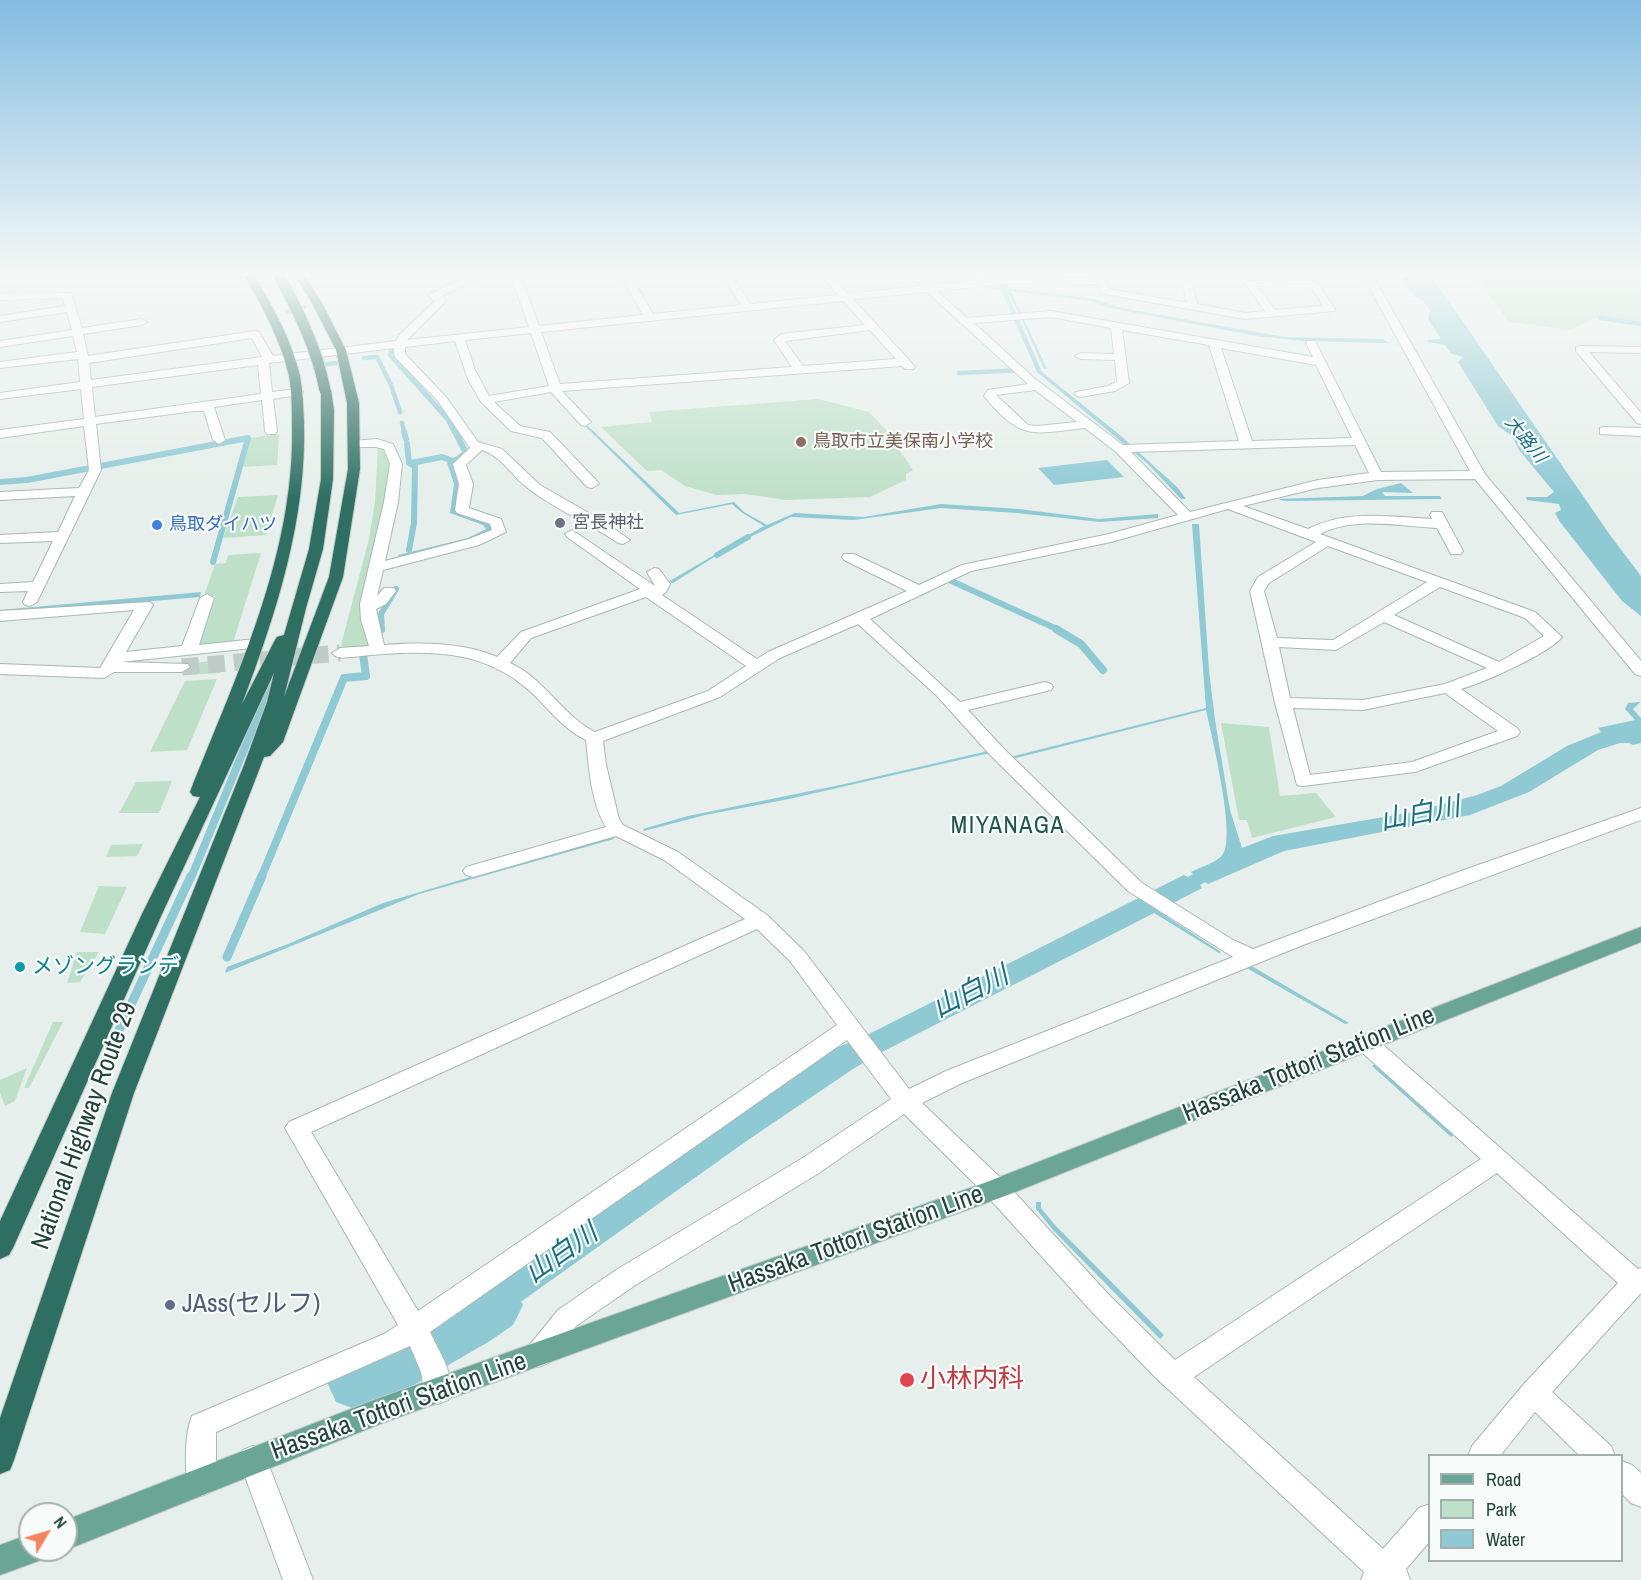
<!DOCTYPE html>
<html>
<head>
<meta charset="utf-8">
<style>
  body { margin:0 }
  #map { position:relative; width:1641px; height:1580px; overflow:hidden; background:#e6efeb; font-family:"Archivo Narrow",sans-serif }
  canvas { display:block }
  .legend { position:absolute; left:1428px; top:1454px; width:195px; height:108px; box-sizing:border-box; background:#f7fbf9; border:2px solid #a3b1ad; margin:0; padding:8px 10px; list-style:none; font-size:18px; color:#24423a }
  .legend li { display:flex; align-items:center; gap:12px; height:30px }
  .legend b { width:30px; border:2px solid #a3b1ad }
  .north { position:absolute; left:18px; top:1502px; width:60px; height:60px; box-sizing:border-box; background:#f7fbf9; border:2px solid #a3b1ad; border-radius:50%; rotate:52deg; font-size:16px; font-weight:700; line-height:24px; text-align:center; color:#24423a }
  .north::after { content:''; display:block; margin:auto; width:21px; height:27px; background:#f4845f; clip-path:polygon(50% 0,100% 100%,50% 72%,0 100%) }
</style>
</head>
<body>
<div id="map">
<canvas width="1641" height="1580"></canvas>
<ul class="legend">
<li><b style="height:8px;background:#6aa596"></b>Road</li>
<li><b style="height:16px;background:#bfe0c8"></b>Park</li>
<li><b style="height:16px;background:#8ec9d4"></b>Water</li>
</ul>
<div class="north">N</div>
</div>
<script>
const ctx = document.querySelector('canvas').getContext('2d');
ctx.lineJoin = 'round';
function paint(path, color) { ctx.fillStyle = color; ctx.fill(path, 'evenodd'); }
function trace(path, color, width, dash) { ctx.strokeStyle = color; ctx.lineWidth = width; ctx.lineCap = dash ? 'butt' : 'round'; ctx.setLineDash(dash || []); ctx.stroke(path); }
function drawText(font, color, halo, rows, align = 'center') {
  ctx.font = font + ' "Archivo Narrow","Noto Sans JP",sans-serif'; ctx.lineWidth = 4.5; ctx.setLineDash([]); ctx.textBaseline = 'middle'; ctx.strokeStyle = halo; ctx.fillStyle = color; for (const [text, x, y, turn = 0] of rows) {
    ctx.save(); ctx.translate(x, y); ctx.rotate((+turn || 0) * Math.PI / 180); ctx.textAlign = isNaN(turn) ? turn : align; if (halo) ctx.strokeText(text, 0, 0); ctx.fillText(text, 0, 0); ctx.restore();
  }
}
paint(new Path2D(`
  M1476,277H1641V323L1599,317L1569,330L1509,322Z
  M818,399L869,412L886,430L913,470L906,474V480L870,497L786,500L745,494L717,495L685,486L661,470L647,471L601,427L652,422L649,412Z
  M279,434L277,465L242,467L250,438Z
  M378,446L384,450L389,465L383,504L359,606L362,607L368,647L340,649L369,539L375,502Z
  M278,495L266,535L223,538L238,497Z
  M261,553L233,643L197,645L216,596H204L215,564L226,563L228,555Z
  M223,660L220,673L186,675L192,663Z
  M217,679L187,750L150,752L185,681Z
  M1221,723L1269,727L1280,796L1316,793L1336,817L1252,838L1247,820H1239Z
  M172,781L159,813H119L136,782Z
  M143,844L137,856L106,857L111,845Z
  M99,886L127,887L105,934L80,932Z
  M77,952H99L80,982L67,983Z
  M53,1022H63L29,1088H24Z
  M27,1068L15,1101L5,1106L0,1093V1080Z`), '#bfe0c8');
paint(new Path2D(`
  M1403,277H1432L1610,535L1641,576V616L1622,601L1560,522L1555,513L1561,510L1559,504L1527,500L1526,497H1547L1554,492L1519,450L1512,436L1498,426L1458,362L1463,357L1452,354L1445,345L1428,342L1427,340L1441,339L1428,319L1430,310L1424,302L1413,295Z
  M956,281L996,286L997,284L1006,283L1009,288L1095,299L1122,308L1284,337L1383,339L1388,343L1303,341L1256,336L1105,307L1091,301L1011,291L1047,369H1044L1019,313L1006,290L1042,372L1121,436L1178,488L1186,499H1181L1148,464L1037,372L1001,290L954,282L934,283Z
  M396,347L393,355L452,419L469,452L455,463L462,484L458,511L490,523L493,530L471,540L400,558L398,555L468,538L486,529L483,525L450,513L454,484L447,463L462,452L446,421L388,356L389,348Z
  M584,425H587L679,513L734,502L744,512L767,525L795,513L864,517L941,504L1019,509L1099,519L1158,514V518L1100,522L1017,513L941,508L854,520L791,517L730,547L673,583L668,582L764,526L741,512L732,504L676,515Z
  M1107,460L1124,477L1054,485L1038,468Z
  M1401,483L1413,493L1382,492L1385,496H1440L1442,499L1284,501L1278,499L1363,496L1377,489Z
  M1192,524H1199L1209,670L1215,720L1230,810L1242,848L1273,836L1413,812L1477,795L1501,786L1567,746L1601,732L1598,728L1635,720L1625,709L1628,703L1641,702L1633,709L1641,718V743L1633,745L1629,743H1620L1598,750L1529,792L1470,815L1284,851L1208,884L1205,882L1200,885L1202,888L1158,911L1221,952L1219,953L1154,913L880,1053L853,1069L748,1140L522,1301L491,1324L471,1350L459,1359C444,1352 440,1343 434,1329L827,1052L867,1035L1184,875L1188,877L1193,874L1191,872C1200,867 1217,863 1223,854C1236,836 1212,737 1206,710L1012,759L1010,757L1206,708Z
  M201,592L200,597L0,614V610Z
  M988,751L990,753L789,799L705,815L644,831L643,829L688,816L845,784Z
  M612,835L614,839L419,894L225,973L227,967L288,944L383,903Z
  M1248,964L1349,1023L1345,1024L1243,966Z
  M1376,1064L1454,1135L1451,1137L1372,1066Z
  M1036,1202H1041V1208L1054,1224L1164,1335L1160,1339L1053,1230L1036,1209Z`), '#8ec9d4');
trace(new Path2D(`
  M287,312L304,307
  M1600,318L1641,324
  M364,358L377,357L391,385L400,412
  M320,368L319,365L337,363
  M959,373L1024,370
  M402,423L405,434`), '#8ec9d4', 4.5);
trace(new Path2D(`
  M404,432L406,439
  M407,444L409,463L415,466L414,523L409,550
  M411,463L442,457L453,461
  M0,482L27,480L248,438L213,562
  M717,555L748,537
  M947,579L1059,630
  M382,630L381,614L396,589`), '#8ec9d4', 6);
trace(new Path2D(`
  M1056,629L1081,644L1103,670
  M191,878L276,672
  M261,878L344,678L366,676L363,654`), '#8ec9d4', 8);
trace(new Path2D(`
  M227,957L262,876
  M106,1058L191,876`), '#8ec9d4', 9);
paint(new Path2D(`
  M490,1277L513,1285L523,1305L513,1325L490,1341L384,1402L360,1411L336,1402L326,1380L336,1358L444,1301L467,1285Z`), '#8ec9d4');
trace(new Path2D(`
  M182,667L340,653`), '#bfccc8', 17, [17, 9]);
const minor = new Path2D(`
  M467,276H481L442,296L446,300L445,302L407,340L529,327L511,276H521L539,326L643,315L621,276H631L653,314L741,305L723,276H733L750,304L838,295L821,276H832L848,294L921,286L910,276H921L931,285L1010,277L1102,278L1107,281L1109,289L1187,303L1182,284L1187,281L1192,284L1197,304L1245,313L1265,311L1245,283L1247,281H1314L1317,282L1335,309L1334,311L1245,319L1105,294L1101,293L1098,284L1010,283L937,291L967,318L1051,311L1313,357L1306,343L1307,341H1315L1381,472L1470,471L1363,276H1373L1485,474L1641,661V676L1635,674L1475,479L1378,480L1318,488L1243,506L1308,529C1346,509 1391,517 1432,519L1430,515L1432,512H1442L1463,551L1461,554H1451L1437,528C1400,526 1354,516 1320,534L1535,612L1562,637C1548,654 1483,683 1461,689L1517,728L1520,732L1517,736L1415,772L1303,786L1297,785L1275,703L1250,591L1258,577L1316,542L1228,509L1111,542L971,571L870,619L960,702L1045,682L1051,684L1053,687L1051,690L968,710L1003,748L1142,883L1233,940L1253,949L1461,871L1641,808V820L1303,945L962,1083L922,1103L1005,1182L1110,1296L1175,1360L1481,1159L1357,1048L1354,1042L1357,1036L1365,1034L1373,1036L1638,1269L1641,1268V1293L1552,1392L1611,1446L1615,1456H1580L1535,1412L1500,1456H1468L1472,1446L1524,1384L1618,1283L1497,1173L1194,1377L1383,1549L1419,1508L1430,1504V1541L1406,1569L1410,1580H1361L1364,1572L1155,1377L1092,1312L987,1196L904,1114L819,1173L634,1286L576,1326L548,1363L538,1367L528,1363L524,1355L528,1347L558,1310L616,1270L801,1159L891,1099L847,1040L430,1332C439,1352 458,1378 448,1400L438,1404L428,1400L424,1391L421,1372L410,1346L216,1432V1482L211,1492L201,1496L191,1492C183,1475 185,1432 192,1416L384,1334L398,1325L285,1128L289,1122L745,919L664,860L616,836L473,877L466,875L463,871L466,867L606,827C591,803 589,768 586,740C563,729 549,709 531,692C512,675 488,662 463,657C427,650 389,653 353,657C345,657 338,660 332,653L340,648L369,646L361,620L360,604L384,502L390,464L384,449L376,447H352L350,444L352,441L377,439L393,444L402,464L398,502L385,561L469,539L492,530L490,524L457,513L455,510L459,484L453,464L470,448L438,401L395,357L394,348L269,363L272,392L297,389L303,392L297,395L273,399L277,431L275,434H267L265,431L262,400L214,407L225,440L219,444L213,440L204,411H194L96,424L101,470L37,602L30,606L25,605L23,602L28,591L0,592V584L33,582L53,541L0,543V535L58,532L75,496L0,500V492L79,488L89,470L84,426L0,438V430L84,419L81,389L0,399V393L80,382L78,359L0,368V362L77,352L73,336L0,347V341L72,330L67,312L0,322V316L65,306L63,298L0,300V294L71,293L82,328L142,319L147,322L142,325L83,334L88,356L255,331L259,332L273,356L396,341L399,335L435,301L429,296L430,294ZM1257,286L1311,287L1323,306L1275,310ZM927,292L1028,384L988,390L984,396C1021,441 1032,434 1085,428L1116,452L1178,515L1109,534L962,565L919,585L854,554H844L842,557L844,560L907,591L768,652L757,659L662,595L666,592L670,584L659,569L654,568L647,572L655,586L572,530L565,534L567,537L640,589L521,632L497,657C463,642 421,642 384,645L376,609L386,604L396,591L394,588H384L377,596L383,570L479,545L506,532L501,519L469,508L473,484L466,465L482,450C504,458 511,476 529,489C556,510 589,523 618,543L623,544L630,540L606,523L540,485L502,449L478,442L446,397L405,354V347L455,341L468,379L481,402L511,431L542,438L587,487L592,488L599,484L597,481L550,432L520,426L494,402L551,392L581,425L585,426L591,422L562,391L902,366L905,369H913L915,367L909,360L853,299ZM843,301L865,325L781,334L774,340L792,367L560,384L541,332ZM1051,317L1111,328L1114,354L1081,353L1075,356L1081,359L1115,360L1117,381L1108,386L1076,392L1074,394L1080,397L1115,391L1129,383L1122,330L1209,345L1239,441L1123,445L1034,378L974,323ZM870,330L896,359L803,366L785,341ZM531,333L549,386L489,396L475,370L465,340ZM252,338L262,357L91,380L89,363ZM1221,348L1316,365L1352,438L1252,441ZM258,365L261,394L95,417L92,387ZM1035,390L1077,422L1037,426L1028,425L996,395ZM1355,445L1369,473L1318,480L1190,512L1131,452ZM1328,546L1427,582L1333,640L1277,638L1264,591L1269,583ZM1440,587L1525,618L1544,636L1499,662L1394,615ZM646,597L746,666L708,691L595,732C562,715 544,678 510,663L531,638ZM1384,622L1487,668L1445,684L1363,700L1290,698L1279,647L1336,650ZM858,624L937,696L991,756L1128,891L1233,957L946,1071L909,1089L804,951L767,915L678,852L623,825L619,819L606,765L603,741L720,697L780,658ZM1445,693L1498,731L1412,762L1310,775L1293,708L1363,710ZM757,929L790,961L837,1025L418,1311L311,1132Z
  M1580,346L1641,347V353L1589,352L1641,413V424L1637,423L1576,351V347Z
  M1604,427L1641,428V436L1600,434V428Z
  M207,594L214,598L199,645L255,639L261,641L263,644L261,647L121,662L188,664L190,667L182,672H114L104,678L0,674V664L100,668L134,610L0,621V611L150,602L153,605L126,652L182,646L200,598Z
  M253,1446L263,1450L313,1580H283L239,1460L243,1450Z
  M1622,1461L1632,1465L1641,1473V1507L1631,1503L1622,1494Z`);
const major = new Path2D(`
  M1641,927V942L1005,1196L380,1424L66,1550V1520L374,1400L987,1182Z
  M30,1534V1550H45L41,1560L0,1575V1545Z`);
const highway = new Path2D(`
  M245,276H255C273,308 292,340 300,376C303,391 303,406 304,421C307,519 276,614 242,704L275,640L277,637L284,635L309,549L321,479V388L325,387L331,390L334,410L333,479L323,549L306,608L284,697L329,577L348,469L347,403L336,350L311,301L295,276H305L321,301L346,350L359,403L360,469L343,577L283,742L270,756L264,757L134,1093L14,1460L10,1470L0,1474V1418L112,1093L244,765L267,702L274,673L162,914L13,1248L9,1255L0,1259V1221L142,914L200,797L193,796L190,792C236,676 295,554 292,426C292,410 292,393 289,376C281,341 263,308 245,276Z`);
trace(minor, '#a8b8b2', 2);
trace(major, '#c2cac8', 2);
trace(highway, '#c2cac8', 2);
paint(minor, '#fff');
paint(major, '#6aa596');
paint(highway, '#2f6f62');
const highwayBridge = new Path2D(`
  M279,276C299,312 317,349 325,390`);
trace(highwayBridge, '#c2cac8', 13, []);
trace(highwayBridge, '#2f6f62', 11);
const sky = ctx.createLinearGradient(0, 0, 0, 498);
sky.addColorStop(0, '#84bce0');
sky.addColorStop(0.55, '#f4f8f6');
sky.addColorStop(1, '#f4f8f600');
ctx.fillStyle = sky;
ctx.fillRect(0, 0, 1641, 498);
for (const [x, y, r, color] of [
  [801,442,6,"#8d6e63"],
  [560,523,6,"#6b7280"],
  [157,525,6,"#3f7fe0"],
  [20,967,6,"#0f9aa8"],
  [170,1305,6,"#5c6f8a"],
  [907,1380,8,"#e0444e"]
]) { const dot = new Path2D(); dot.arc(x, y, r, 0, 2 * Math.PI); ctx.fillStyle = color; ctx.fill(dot); trace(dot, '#f7fbf9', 2); }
drawText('italic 18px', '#1c6f80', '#f7fbf9', [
  ["大路川",1525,440,51]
]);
drawText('18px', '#785e54', '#f7fbf9', [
  ["鳥取市立美保南小学校",813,442]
], 'left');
drawText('18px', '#5b616d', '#f7fbf9', [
  ["宮長神社",572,523]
], 'left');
drawText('18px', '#366cbe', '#f7fbf9', [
  ["鳥取ダイハツ",169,525]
], 'left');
drawText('21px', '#0d838f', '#f7fbf9', [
  ["メゾングランデ",32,967]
], 'left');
ctx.letterSpacing = '1.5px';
drawText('24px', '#1f5548', '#f7fbf9', [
  ["MIYANAGA",1008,827]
]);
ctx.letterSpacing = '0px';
drawText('26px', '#24423a', '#f7fbf9', [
  ["Hassaka Tottori Station Line",1309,1065,-22],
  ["National Highway Route 29",85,1126,-70],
  ["Hassaka Tottori Station Line",856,1240,-20],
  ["Hassaka Tottori Station Line",399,1407,-20]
]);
drawText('26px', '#4e5e75', '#f7fbf9', [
  ["JAss(セルフ)",182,1305]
], 'left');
drawText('26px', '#be3a42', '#f7fbf9', [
  ["小林内科",920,1380]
], 'left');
drawText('italic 27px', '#1c6f80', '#f7fbf9', [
  ["山白川",1420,815,-11],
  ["山白川",971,993,-27],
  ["山白川",562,1254,-35]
]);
</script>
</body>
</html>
